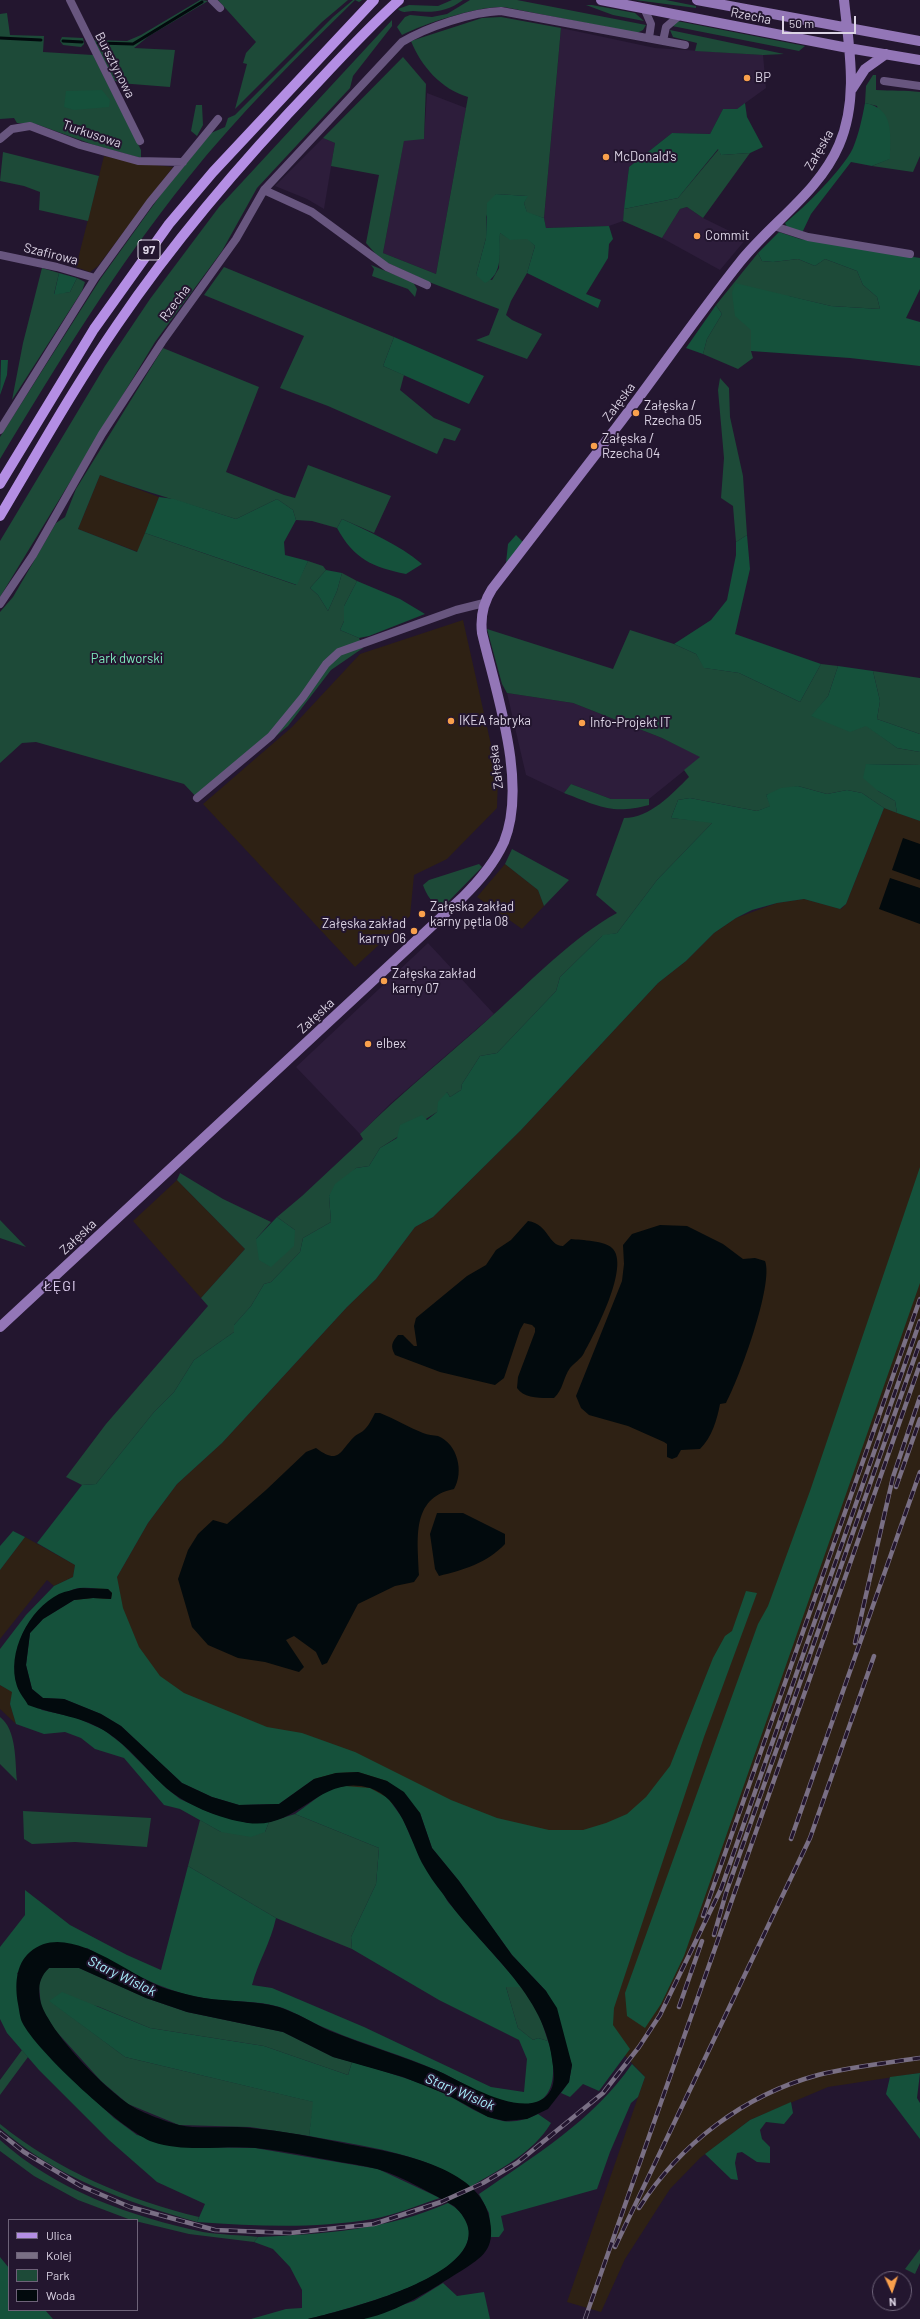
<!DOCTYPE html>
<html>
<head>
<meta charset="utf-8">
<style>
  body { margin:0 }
  #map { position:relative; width:920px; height:2319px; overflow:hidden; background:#23162f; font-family:Barlow,sans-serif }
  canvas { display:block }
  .legend { position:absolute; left:8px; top:2219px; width:130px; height:92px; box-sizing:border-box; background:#23162f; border:1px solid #6d6278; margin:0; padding:5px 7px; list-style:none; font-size:12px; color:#dcd4e5 }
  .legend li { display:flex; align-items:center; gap:8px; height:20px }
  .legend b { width:20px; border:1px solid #6d6278 }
  .north { position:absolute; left:872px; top:2271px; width:40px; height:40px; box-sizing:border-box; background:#23162f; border:1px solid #6d6278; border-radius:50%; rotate:177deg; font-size:11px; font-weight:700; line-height:16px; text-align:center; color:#dcd4e5 }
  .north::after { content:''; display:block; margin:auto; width:14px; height:18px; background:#f9a04c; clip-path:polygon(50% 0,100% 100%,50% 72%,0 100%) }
  .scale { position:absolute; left:782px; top:16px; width:74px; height:18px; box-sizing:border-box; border:2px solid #dcd4e5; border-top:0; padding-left:5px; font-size:12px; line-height:14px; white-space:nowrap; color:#dcd4e5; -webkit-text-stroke:3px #23162f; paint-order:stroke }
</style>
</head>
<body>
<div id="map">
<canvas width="920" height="2319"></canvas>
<ul class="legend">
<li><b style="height:5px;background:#b48ee4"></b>Ulica</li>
<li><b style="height:5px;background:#796f84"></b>Kolej</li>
<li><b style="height:11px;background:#1d4a38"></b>Park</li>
<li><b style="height:11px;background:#020a0d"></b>Woda</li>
</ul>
<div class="north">N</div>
<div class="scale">50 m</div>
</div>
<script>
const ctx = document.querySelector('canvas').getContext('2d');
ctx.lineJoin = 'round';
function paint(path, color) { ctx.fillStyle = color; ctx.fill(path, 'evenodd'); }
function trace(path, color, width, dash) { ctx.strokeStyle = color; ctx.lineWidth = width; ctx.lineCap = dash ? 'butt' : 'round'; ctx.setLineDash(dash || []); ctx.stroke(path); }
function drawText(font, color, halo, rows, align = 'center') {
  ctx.font = font + ' Barlow,sans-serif'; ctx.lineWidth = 4; ctx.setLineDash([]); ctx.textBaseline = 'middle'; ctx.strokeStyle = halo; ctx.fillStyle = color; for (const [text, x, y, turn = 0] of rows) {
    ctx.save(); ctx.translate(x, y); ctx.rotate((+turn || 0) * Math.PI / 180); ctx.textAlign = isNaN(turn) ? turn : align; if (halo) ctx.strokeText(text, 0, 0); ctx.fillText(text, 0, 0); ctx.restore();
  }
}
paint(new Path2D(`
  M561,28L655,48L763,55L766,88L737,109H723L710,134L672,133L629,167L623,221L609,226L546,228L544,218Z
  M427,93L466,108L436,274L383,253L404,140L424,138Z
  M323,138L335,143L324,209L307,199L275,186Z
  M687,207L703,218L746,239L720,270L662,238L680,209Z
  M507,693L573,703L662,738L701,757L649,799H611L571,784L564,793L526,775Z
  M428,943L494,1014L390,1104L360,1134L296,1067Z`), '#2d1d3b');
paint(new Path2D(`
  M104,156L146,164L173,167L98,266L90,272L76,267Z
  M100,475L159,497L138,552L78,529Z
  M463,620L498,776L497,808L447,859L414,875L410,916L355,967L203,804L292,727L360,654Z
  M884,808L920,821V2073L828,2087L750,2120L700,2158L670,2189L625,2259L601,2312L567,2302L645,2077L599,2028L420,1813L314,1779L43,1619L117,1577L148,1523L177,1484L222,1443L347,1307L376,1279L415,1227L433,1217L521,1130L658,983L686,961L714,933L736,918L777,903L804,899L841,909L846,904Z
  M505,864L538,890L544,906L522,929L477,897Z
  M177,1180L245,1249L201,1298L133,1221Z
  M25,1537L75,1565L73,1577L54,1586L47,1580L0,1639V1570Z
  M0,1685L13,1692L10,1704L16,1724L0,1709Z`), '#2e2114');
paint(new Path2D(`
  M200,0L208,1L149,36L134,48L175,50L170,87L119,83L112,79L94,40L127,41L141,35Z
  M218,0H348L322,22L235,109L247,64L243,63L246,53L256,42Z
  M353,0H362L359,2L355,0C297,57 238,115 188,178C117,266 58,363 0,459V437L101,278L162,193L211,133L225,127L228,118L235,115L333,17Z
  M452,0H463C447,12 432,13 413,11C407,11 403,14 398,9L409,5L438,6Z
  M470,0H517L646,25L643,30L637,33L504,7C477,6 426,23 402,35L397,27L405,17L410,15L432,17L447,14Z
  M635,0H666L696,6V8Z
  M586,5H592L635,13L644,21L613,15Z
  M7,13L10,35L44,36L43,52L93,55L141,150V158L94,145L36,124L17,123L14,118L0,119V14Z
  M501,17L561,28L544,218L527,213L524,203L527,196L496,194L486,217V238L476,275L492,280L499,268L500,233L510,239H528L535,246L527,273L511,301L506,315L512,320L542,334L527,359L476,340L489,335L499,309L429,282L381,260L366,243L379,175L331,166L335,143L323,138L403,57L426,84L424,139L404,141L383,253L436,274L468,97C441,89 421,66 411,41L482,18Z
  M392,20V26L353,76L350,88L257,188L222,251L155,342L0,597V541L105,366L150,299L219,207Z
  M677,21L805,46L799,51L672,26Z
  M670,30L784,54L763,55L695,51L697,43L673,37Z
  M62,37L83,38L84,44L81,47L63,45L60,41Z
  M873,75H876V90C892,91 905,90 920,92V156L913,172L872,166L889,159L877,106L865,103L866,86Z
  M196,105H202L203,125L197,136L191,131Z
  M719,149L721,155L750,153L703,218L687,207L680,209L662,238L623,221L624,209L678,198Z
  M3,152L99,176L88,221L39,210L40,192L24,186L0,181Z
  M758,253L762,261L773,262L798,259L815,266L825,259L857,271L863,285L877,297L880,309L831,306L788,296L751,330V351L753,358L738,369L703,354L707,339L722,314L716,305Z
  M371,265L413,282L417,289L415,297L408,289L372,276L374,269Z
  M224,267L394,337L383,366L404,375L400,390L434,418L461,429L455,441L444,438L437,454L328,406L280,388L304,336L204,295Z
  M42,268L59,273L54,294L70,292L77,278L85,282L82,291L12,400L23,343Z
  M163,348L259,387L226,472L284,495L295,498L308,465L391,496L374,533L342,519L337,528L312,521L296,520L293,510L277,499L236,519C190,504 145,492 100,475L78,529L137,552L145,533L296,585L308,561L323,566L326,570L310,588L318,595L328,611L337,591L342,573L357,581L344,606V621L340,630L359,638L363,648L331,670L288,726L199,800L184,784L36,742L22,743L0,763V612L13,597L56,523L65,517L76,489Z
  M720,378L729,388L730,417L743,476L747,535L736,542L733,506L721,498L724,458L718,390Z
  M487,629L613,669L630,630L674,644L696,654L705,668L739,673L800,702L821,664L838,666L828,696L812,716L866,725L897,748L920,752V765L866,764L878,791L895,801L897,813L884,808L862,793L847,790L827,794L798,786L766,795L771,806L757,811L690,798L678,800L671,818L713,822L657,880L617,933L602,936L560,977L556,991L497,1053L480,1056L462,1084L461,1090L450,1097L447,1092L437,1112L380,1148L369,1166L356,1168L329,1196L331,1222L303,1238L300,1252L271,1282L264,1284L251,1306L234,1325V1332L194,1360L174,1392L154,1412L96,1484L82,1485L66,1477L106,1424L208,1306L201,1298L245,1249L177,1180L180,1173L223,1199L271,1222L256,1239L295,1230L277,1217L302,1196L363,1139L360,1134C402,1092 449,1055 493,1015C530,982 574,936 617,913L596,895L624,818C650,818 672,794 689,777L684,770L700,757L662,738L573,703L507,693L502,684Z
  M873,671L920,678V734L877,719L880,701Z
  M571,784L611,799H649V805C611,815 599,806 564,793Z
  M512,849L569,880L544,906L538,890L505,864Z
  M479,864L482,867L443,907C433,906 426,894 423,885L429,880Z
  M0,1220L26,1247L0,1238Z
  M0,1717C17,1730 15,1762 17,1781L0,1764Z
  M23,1811L151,1818L147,1847L75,1842L32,1844L24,1839Z
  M295,1814L379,1848L376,1884L351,1937L352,1949L276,1918L188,1866L200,1820L221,1832H265L269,1822Z
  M61,1967L79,1968L146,1998L187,2012L283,2032L333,2057L352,2062L348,2075L264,2046L150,2028L97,2006L50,2001L125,2057L314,2102L309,2136L250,2127L179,2125L128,2104L101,2081L55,2030L41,2008L39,1984L41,1975L49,1968Z
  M506,1987H522L539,2014L548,2041L538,2038L533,2040L518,2028Z
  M22,2050L28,2057L0,2095V2080Z
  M0,2124C57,2170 128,2200 199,2217L197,2222C127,2202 56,2178 0,2128Z
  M0,2140C55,2190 132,2217 203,2232C221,2235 240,2235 258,2237L254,2242L189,2234L131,2220L78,2200L34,2176L0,2151Z
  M920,2249V2263L915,2274L905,2269Z`), '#1d4a38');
paint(new Path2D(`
  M102,90L110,100L109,107L74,110L64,107L66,91Z
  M745,103L747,117L763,147L750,153L721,155L718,149L678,198L624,209L629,167L672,133L710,134L723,109H737Z
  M865,103C895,109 890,134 890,159L872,166L851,162L811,214L802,233L787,227L785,223C804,208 843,169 853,148C859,133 862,119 865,103Z
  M496,194L528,196L524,203L527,212L544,218L546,228L609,226L613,239L609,244L608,258L586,294L601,300L598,308L527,273L535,246L527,239L510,240L500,233C499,251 504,274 485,283L476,275L486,238L487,203Z
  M779,232L800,239L920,258V289L906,318L920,322V366L850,358L751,351V330L735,316L732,293L735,283L831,306L880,309L877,297L863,285L857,271L825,259L815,266L798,259L773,262L762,261L758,253Z
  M59,273L77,278L70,292L54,295Z
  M716,305L722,314L707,339L703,354L686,348Z
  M394,337L484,376L469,404L383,366Z
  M1,360H8L7,375L0,395Z
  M159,497L174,499L236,519L277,499L293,510L296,520L284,542L285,555L308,561L297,585L145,533Z
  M342,519C370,532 398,544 422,564L406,574C372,567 354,559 337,528Z
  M516,535L523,542L506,563L508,544Z
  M747,535L750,569L735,634L821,664L800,702L739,673L704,668L696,654L674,644L711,620L727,600L736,555V542Z
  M326,570L342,573L337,591L328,611L318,595L310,588Z
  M357,581L400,599L425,614L369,636L359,638L340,630L344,621V606Z
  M838,666L873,671L880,701L877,719L920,734V752L897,748L866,726L850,732L811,716L828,696Z
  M866,764L920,765V821L897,813L895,801L878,791L863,778Z
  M798,786L827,794L847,790L862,793L884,808L846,904L840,909L804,899L777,903L752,910L736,918L714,933L686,961L658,983L521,1130L433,1217L415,1227L376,1279L347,1307L222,1443L177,1484L148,1523L117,1577L123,1608L139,1647L160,1676L184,1693L267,1727L302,1733L355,1752L451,1800L497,1818L549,1830H583L606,1823L627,1814L646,1797L670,1766L713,1658L725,1636L732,1631L746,1591L757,1593L704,1737L614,2008L613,2025L630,2049L599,2091L583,2084L570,2097L561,2093L569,2082L572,2065L546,1991L512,1955L459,1881L432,1848L420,1813L387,1781L358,1772L336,1773L314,1779L279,1804L239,1805L212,1797L182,1783L121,1726L101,1714L64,1699L43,1698L32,1689L26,1665L30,1633L43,1619L74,1600L93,1598L111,1599L112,1593L108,1589C99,1589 89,1587 80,1588C70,1589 63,1595 55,1600C20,1621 14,1647 17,1686L42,1710L77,1718L104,1730L122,1744L166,1788L180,1799L211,1813L248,1823L269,1822L265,1832L251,1837L221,1832L180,1809L164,1805L124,1758L95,1749L81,1738L65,1732L44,1734L16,1724L10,1704L12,1692L0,1685V1649L26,1615L54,1586L73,1577L75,1565L37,1543L82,1485L96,1484L154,1412L174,1392L194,1360L234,1332V1325L251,1306L264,1284L271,1282L300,1252L303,1238L331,1222L329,1196L335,1184L356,1168L369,1166L380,1148L397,1138L400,1125L422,1115L427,1120L437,1112L438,1102L447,1092L450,1097L461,1090L462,1084L480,1056L497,1053L556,991L560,977L603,935L617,933L657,880L712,823L671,818L678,800L690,798L757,811L770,806L766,795L781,788Z
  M920,1167V1283L684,1956L661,2004L645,2028L627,2016L625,1993L758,1624L768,1606L810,1491Z
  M277,1217L295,1230L294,1246L271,1267L259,1260L256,1239Z
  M13,1531L25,1537L0,1570V1546Z
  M345,1786L370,1788L388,1798L403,1819L411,1838L448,1902L522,1987H506L518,2028L533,2040L538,2038L548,2041C556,2063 559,2105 525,2104C494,2104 465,2083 438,2071C403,2055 365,2045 330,2030C314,2024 299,2014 283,2008C256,1999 230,2003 203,1998C160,1991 124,1968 87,1948L17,1973L72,2079L114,2118L137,2135L189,2147L255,2148L378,2169L440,2198C418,2205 395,2215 373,2219C312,2229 258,2226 197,2222L205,2204L157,2182L109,2140L39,2070L7,2033L0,2019V1947L25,1915V1890L70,1925L127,1955L161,1970L188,1866L276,1918C271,1942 258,1962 252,1985L272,1988L364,2027L491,2087L524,2092L527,2059L519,2040L439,2000L352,1949L351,1937L376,1884L379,1848L295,1814L329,1789Z
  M62,1992L150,2028L264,2046L348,2075L352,2062C384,2071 415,2080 445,2094C464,2103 481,2117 503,2121C514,2123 528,2119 538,2114L551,2123C533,2153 500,2169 470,2187C432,2154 358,2145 309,2136L313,2102L125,2057L49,2001Z
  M632,2064L645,2077L638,2097L631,2103L610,2152L597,2189L501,2216L504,2230L499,2237H491L489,2213L479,2194C534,2156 594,2120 632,2064Z
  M920,2073L917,2098L920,2103V2139L886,2094L890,2077Z
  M791,2102L793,2113L784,2124L766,2122L760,2130L762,2139L770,2147V2163L757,2162L742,2152L737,2153L735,2163L738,2180L731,2179L705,2154L750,2120Z
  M448,2203C459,2209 468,2218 469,2231C471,2279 357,2305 321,2316L308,2319H251L286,2309L302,2308V2290L290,2267L273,2249L254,2242L258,2237C324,2234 387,2230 448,2203Z
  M0,2257L9,2268V2310H45L53,2319H0Z
  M443,2283L457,2296L484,2292L490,2319H362L414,2301Z`), '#15513b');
paint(new Path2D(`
  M903,838L920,844V880L892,870Z
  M890,878L920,888V924L879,909Z
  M528,1221C549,1224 548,1246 563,1246L571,1239C581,1240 606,1241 612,1248C631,1265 594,1335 584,1353C581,1359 574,1363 570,1368C563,1378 563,1390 554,1398C542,1398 524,1399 517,1388L518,1377L535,1332V1328L532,1325L524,1323L520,1330L504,1378L495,1385L440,1372L395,1355C390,1346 392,1342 398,1335H403L414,1346H417L414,1326L416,1318L467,1276L486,1265L496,1250L511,1240Z
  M660,1225L687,1226L723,1244L743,1259L755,1258L765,1261C774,1284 739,1379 726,1403L720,1404C717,1420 712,1437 700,1449L681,1450L677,1457L672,1459L667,1457V1444L664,1442L628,1426L589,1415L581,1408L576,1396L622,1281L624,1264L623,1245L632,1234Z
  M375,1413H380C395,1419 408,1427 423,1433C428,1435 433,1435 438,1436C458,1444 464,1472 454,1489C410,1498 418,1540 419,1575L414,1582L395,1586L358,1604L327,1663L322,1665L316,1652L294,1636L286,1640L304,1667L299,1672L265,1662L238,1658L208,1645L192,1627L178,1579L188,1550L198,1534L213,1520L227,1524L266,1490L306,1452L316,1448C340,1466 340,1450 355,1436C357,1434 361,1433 363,1431C368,1427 372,1419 375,1413Z
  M437,1513H463L505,1534V1544C487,1563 463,1570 439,1576L435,1569L430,1534Z
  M80,1588L108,1589L112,1593L111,1599L93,1598L74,1600L43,1619L30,1633L26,1665L32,1689L43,1698L64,1699L101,1714L121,1726L182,1783L212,1797L239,1805L279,1804L314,1779L336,1773L358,1772L387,1781L404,1792L420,1813L432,1848L459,1881L512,1955L546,1991L557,2008L572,2065L569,2082L548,2109L527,2119L505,2121L488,2117L446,2094L403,2077L333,2057L283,2032L187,2012L146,1998L79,1968H49C34,1982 38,2002 48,2018C63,2045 102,2085 127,2103C137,2111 167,2122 179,2125C202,2130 228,2125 251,2128C283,2131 315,2137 347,2144C391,2152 482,2165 490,2221C495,2249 483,2257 461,2271C430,2290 400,2311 364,2319C347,2319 325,2319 308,2319C345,2310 520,2268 454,2206C430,2193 404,2177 377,2169C366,2166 352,2164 340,2162C313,2157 285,2151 256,2148C223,2145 185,2153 153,2142C125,2133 35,2050 22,2022C20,2018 19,2009 18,2004C15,1986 15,1965 30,1952C68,1919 129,1977 167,1989C179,1992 192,1996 204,1998C229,2002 253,2000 279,2007C297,2013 313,2023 330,2031C365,2045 402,2056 436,2070C462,2081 526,2123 549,2093C555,2085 554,2075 553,2066C547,1992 481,1950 443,1894C435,1884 428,1874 422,1863C409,1837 401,1798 370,1788C319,1773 300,1830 248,1823C220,1819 183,1804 163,1785C144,1767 129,1747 108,1733C83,1716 55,1715 28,1705C25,1699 19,1693 17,1686C6,1653 29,1609 59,1594C66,1591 73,1590 80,1588Z`), '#020a0d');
trace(new Path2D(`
  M0,38L41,40
  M63,41L82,42
  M98,43L133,44L202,2`), '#020a0d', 3);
trace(new Path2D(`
  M70,0L140,141
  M212,0L220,8
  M644,8L651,24L649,38
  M663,41L666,27L680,15
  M884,81L920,86
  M0,139L12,129L30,126L80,145L138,161L183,162
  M264,190L312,212L387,267L427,285
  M774,226L808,237L910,254
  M0,255L57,267L95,278
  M0,430L95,278L150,202L218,119
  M0,604L33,555L102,434L162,342L236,239L264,190L402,42C427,27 472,12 501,11L685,45
  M197,798L271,736L303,697L326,664L339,652L456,610L484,603`), '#68567f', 8);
trace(new Path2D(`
  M601,0L848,48L920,60
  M697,0L920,41
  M852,89L865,69L886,54
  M0,1327L462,898C479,881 494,864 504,842C528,783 496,693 482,633C480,616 483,603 492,589C533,535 575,482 616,428C658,373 697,316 740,262C772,222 819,192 839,145C859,99 849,48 844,0`), '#9376b7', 10);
trace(new Path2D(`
  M0,484L94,329L169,224L213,172L374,0
  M0,516C38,452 75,386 117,325C176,238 245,158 318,82C344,54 370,26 399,0`), '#b48ee4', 10);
const rail = new Path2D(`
  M896,1487L920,1419
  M855,1643L893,1477L920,1397
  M791,1839L920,1472
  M703,1916L920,1299
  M714,1935L726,1893L920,1342
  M679,2007L702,1941
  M0,2133L24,2152L81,2186L130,2207L215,2230L290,2233L374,2224L441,2202L483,2183L517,2163L603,2093L639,2047L660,2015L721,1889L920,1321
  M639,2208C680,2144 744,2095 818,2075C851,2067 886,2063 920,2058
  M615,2247L810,1838L874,1656
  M585,2319L920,1364`);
trace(rail, '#796f84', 4.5);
trace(rail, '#23162f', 3, [9]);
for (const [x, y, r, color] of [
  [747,78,4,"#f9a04c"],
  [606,157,4,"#f9a04c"],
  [697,236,4,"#f9a04c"],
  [636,413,4,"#f9a04c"],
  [594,446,4,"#f9a04c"],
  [451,721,4,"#f9a04c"],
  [582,723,4,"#f9a04c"],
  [422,914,4,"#f9a04c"],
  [414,931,4,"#f9a04c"],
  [384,981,4,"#f9a04c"],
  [368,1044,4,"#f9a04c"]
]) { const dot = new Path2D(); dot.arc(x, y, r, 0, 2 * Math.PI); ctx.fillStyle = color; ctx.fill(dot); trace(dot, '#23162f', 1.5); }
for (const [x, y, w] of [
  [149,250,22]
]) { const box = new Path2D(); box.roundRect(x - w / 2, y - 10, w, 20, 3); ctx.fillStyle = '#23162f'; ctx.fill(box); trace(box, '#dcd4e5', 1); }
drawText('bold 12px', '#dcd4e5', null, [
  ["97",149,250]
]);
drawText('13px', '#dcd4e5', '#23162f', [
  ["Rzecha",751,16,11],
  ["Bursztynowa",115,65,63],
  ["Turkusowa",92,134,19],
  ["Załęska",819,150,-60],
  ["Szafirowa",51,254,14],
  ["Rzecha",175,303,-53],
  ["Załęska",619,402,-53],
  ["Załęska",496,767,-97],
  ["Załęska",316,1016,-43],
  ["Załęska",78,1237,-43]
]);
drawText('13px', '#dcd4e5', '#23162f', [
  ["BP",755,78],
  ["McDonald's",614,157],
  ["Commit",705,236],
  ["Załęska /",644,406],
  ["Rzecha 05",644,421],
  ["Załęska /",602,439],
  ["Rzecha 04",602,454],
  ["IKEA fabryka",459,721],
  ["Info-Projekt IT",590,723],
  ["Załęska zakład",430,907],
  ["karny pętla 08",430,922],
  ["Załęska zakład",406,924,"right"],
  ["karny 06",406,939,"right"],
  ["Załęska zakład",392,974],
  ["karny 07",392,989],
  ["elbex",376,1044]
], 'left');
drawText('13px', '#7eeabd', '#23162f', [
  ["Park dworski",127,659]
]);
ctx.letterSpacing = '1px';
drawText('14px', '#e6d6f8', '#23162f', [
  ["ŁĘGI",60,1286]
]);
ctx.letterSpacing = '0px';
drawText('italic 14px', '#a8eefc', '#23162f', [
  ["Stary Wislok",122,1976,26],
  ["Stary Wislok",460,2092,23]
]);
</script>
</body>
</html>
